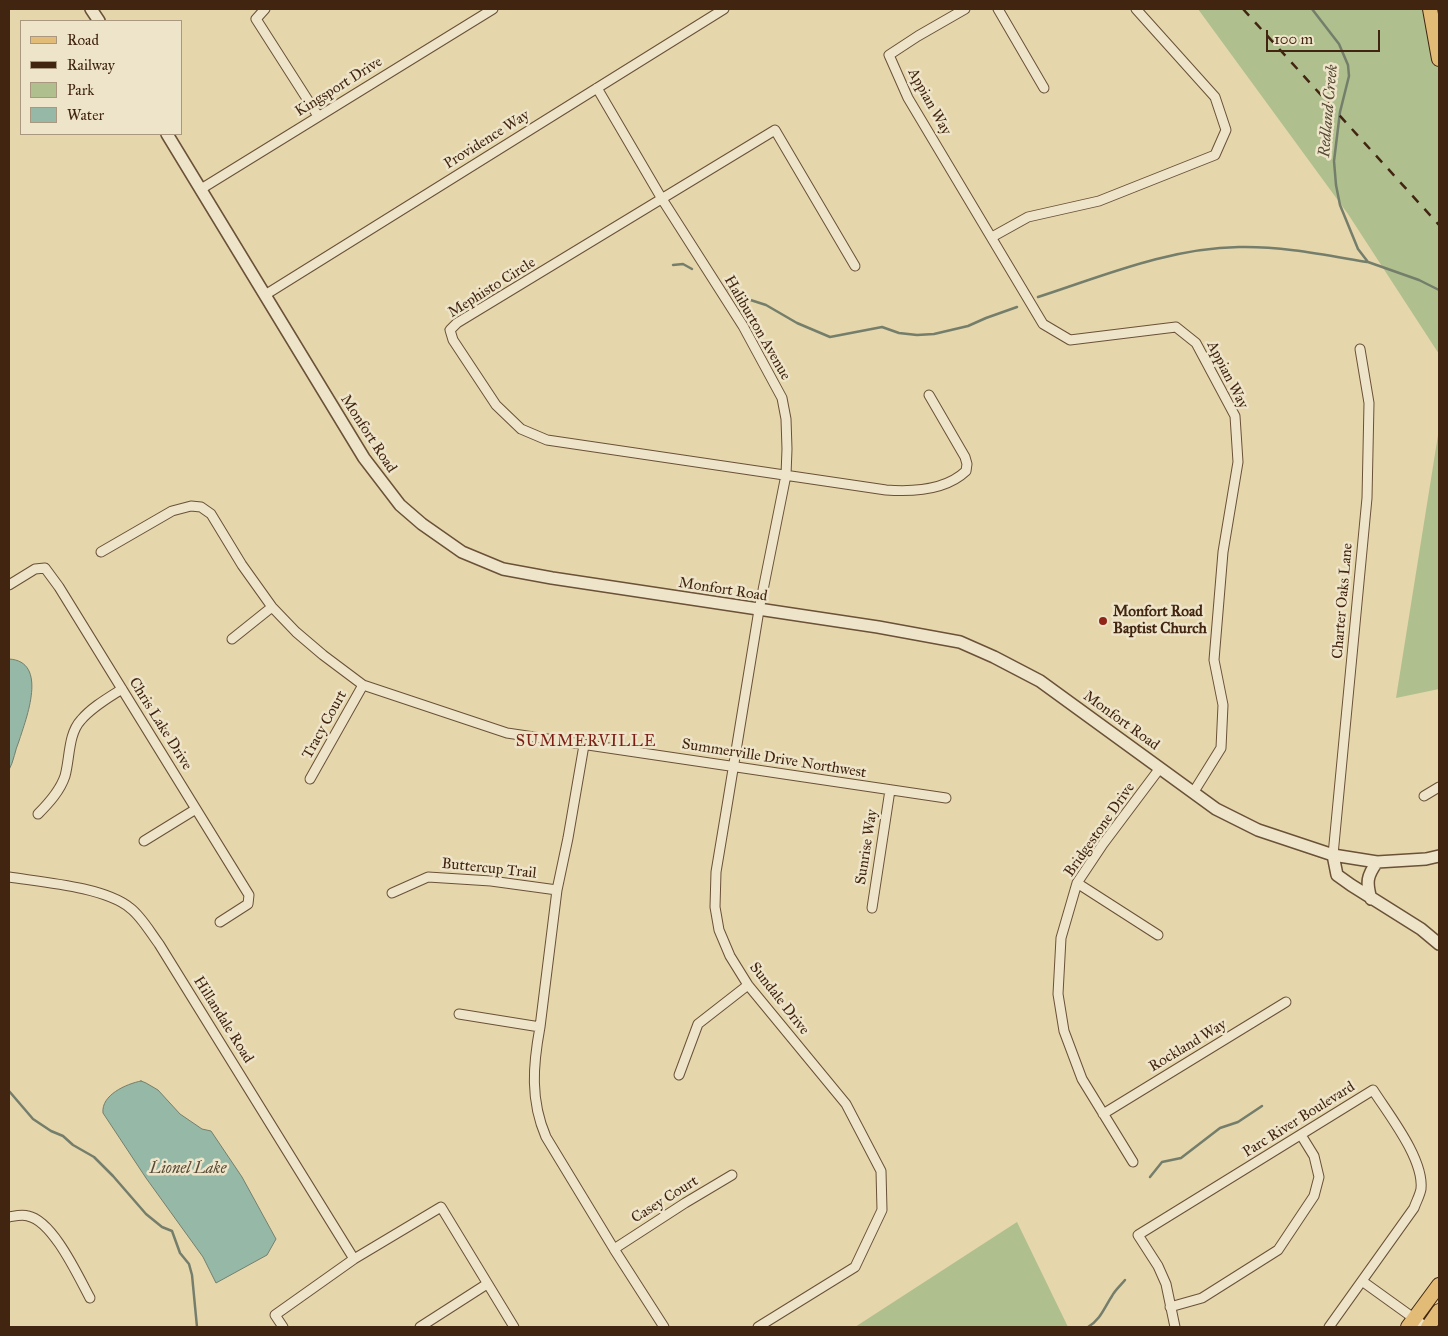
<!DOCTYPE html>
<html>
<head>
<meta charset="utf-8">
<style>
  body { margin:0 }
  #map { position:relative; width:1448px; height:1336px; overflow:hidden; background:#e5d6ac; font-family:"IM FELL Great Primer",serif }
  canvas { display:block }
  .frame { position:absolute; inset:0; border:10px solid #412510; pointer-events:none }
  .legend { position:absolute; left:20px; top:20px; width:162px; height:115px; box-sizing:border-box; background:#eee4c9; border:1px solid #a9987f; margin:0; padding:6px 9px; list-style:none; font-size:15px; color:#412510 }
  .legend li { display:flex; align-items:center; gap:10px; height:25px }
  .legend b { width:25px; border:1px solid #a9987f }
  .scale { position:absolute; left:1266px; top:30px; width:114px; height:22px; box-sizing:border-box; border:2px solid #412510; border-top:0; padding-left:6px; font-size:15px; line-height:18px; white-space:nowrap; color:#412510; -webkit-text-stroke:4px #eee4c9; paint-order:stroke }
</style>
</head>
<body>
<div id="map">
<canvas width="1448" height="1336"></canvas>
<div class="frame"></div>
<ul class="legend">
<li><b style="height:6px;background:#e2bb76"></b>Road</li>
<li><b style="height:6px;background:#412510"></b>Railway</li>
<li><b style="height:14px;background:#afbf8e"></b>Park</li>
<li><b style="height:14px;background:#96b9a7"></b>Water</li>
</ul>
<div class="scale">100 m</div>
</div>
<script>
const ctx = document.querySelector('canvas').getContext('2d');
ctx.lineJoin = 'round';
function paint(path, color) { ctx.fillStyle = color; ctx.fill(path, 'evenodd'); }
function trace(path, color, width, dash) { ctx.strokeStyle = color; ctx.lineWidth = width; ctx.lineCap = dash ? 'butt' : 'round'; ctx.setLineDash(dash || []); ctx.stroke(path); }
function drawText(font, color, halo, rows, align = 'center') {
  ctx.font = font + ' "IM FELL Great Primer",serif'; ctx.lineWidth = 5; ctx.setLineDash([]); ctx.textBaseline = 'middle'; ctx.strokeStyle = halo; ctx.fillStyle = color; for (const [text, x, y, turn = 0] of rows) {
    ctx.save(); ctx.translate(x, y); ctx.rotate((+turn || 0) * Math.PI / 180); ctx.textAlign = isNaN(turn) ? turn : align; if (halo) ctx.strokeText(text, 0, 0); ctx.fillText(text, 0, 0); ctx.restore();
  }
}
paint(new Path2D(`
  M1198,9H1439V354L1348,214Z
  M1439,429V689L1396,698Z
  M1017,1222L1068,1327H855Z`), '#afbf8e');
const water = new Path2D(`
  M9,659C49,661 26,719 19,741C15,750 14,761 9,770Z
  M141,1081L146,1083L158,1090L180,1114L202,1129L211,1131L242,1177L276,1239L267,1255L216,1283L203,1257L146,1178L103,1113C101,1095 126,1084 141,1081Z`);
paint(water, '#96b9a7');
trace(water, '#747e6b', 1);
trace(new Path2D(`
  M1312,9L1339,44L1348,65L1349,76L1340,112L1334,161L1336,185L1340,205L1358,249L1368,262L1419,280L1439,290
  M673,265L683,264L692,269
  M728,289L735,295L766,305L797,323L830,337L882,327L899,333L917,335L934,334L968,326L986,318L1017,307
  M1038,297C1103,276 1169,248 1239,247C1282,246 1325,255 1367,262
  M9,1091L33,1119L51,1131L63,1136L73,1145L94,1157L113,1176L146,1214L162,1227L172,1231L180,1253L189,1264L192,1275L197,1327
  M1150,1177L1162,1162L1181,1158L1220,1128L1238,1122L1262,1106
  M1088,1327C1101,1319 1104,1308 1112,1296C1115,1290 1121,1285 1125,1280`), '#747e6b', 2.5);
const minor = new Path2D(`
  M265,9L256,19L318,116
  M965,9L918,36L889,55L908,98L1043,324L1070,340L1176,327L1196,343L1235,416L1238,462L1223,552L1214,660L1223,705L1221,748L1193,793
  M998,9L1044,88
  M597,88L662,199L743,326L782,398L786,419L787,449L786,475L759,610L726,812L716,872L715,907L719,930L730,956L748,985L846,1104L881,1171L882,1210L855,1267L758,1327
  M201,189L493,9
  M992,237L1028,217L1099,201L1215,155L1226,130L1215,97L1136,9
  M855,266L775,130L457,323L450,330L453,340L496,405L521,429L547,440L886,490C913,492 946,490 966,471L967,464L965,457L929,395
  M265,295L724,9
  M101,552L172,511L191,506L201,507L211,514L242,565L272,607L296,632L323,655L363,685L507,733L946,798
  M9,585L35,569L45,568L59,587L249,895L248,904L220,922
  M232,639L272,607
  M584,745L568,838L557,890L540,1027C533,1065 530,1100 546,1137L614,1249L664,1327
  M310,779L363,685
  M1424,796L1439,787
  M38,814C49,803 60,791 65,776C70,758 68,734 81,720C92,707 108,698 122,689
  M144,841L196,809
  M1333,855L1367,498L1369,403L1360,349
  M9,877C41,882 105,887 130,908C141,916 150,932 159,944L354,1259
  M1077,883L1158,935
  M392,893L428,877L491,881L557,890
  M872,908L890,790
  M459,1014L540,1027
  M679,1075L698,1024L748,985
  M1103,1114L1286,1002
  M1133,1162L1082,1079L1064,1031L1058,994L1061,938L1077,883L1103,844L1160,768
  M9,1217C15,1216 22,1214 28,1216C53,1221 78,1276 90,1298
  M614,1249L685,1203L732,1175
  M1362,1281L1426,1327
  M1170,1307L1202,1298L1278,1250L1314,1196L1319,1177L1314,1156L1301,1135
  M283,1327L275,1315L354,1259L441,1207L514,1327
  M420,1327L487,1284
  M1175,1327L1166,1284L1158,1266L1138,1235L1373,1090C1389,1115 1424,1159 1421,1189C1420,1195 1416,1202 1414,1208L1329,1327`);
const tertiary = new Path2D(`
  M91,9L99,21
  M167,134L364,458L400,505L422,524L462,552L503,569L552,578L878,627L960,642L994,657L1040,681L1216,809L1258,830L1333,855L1377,862L1426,859L1439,856
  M1333,855L1337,875L1351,885L1421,929L1439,944
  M1371,899C1366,882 1367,876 1377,862`);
const primary = new Path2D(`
  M1430,9L1439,59
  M1408,1327L1439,1285
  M1428,1327L1439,1311`);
trace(minor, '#6a5137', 11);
trace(tertiary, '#6a5137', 14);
trace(primary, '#412510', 16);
trace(minor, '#eee4c9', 9);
trace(tertiary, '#eee4c9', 11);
trace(primary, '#e2bb76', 14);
trace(new Path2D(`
  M1243,9L1439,225`), '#412510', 2.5, [9, 9]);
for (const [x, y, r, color] of [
  [1103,621,5,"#8f2418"]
]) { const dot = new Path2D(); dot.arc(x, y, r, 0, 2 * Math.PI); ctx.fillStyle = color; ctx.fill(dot); trace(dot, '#eee4c9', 2); }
drawText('15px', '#412510', '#eee4c9', [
  ["Kingsport Drive",339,87,-32],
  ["Appian Way",929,102,61],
  ["Providence Way",487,140,-32],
  ["Mephisto Circle",492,288,-32],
  ["Haliburton Avenue",757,328,60],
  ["Appian Way",1227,375,63],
  ["Monfort Road",368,434,57],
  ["Monfort Road",723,590,9],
  ["Charter Oaks Lane",1343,601,-85],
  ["Monfort Road",1121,721,36],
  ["Chris Lake Drive",160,724,58],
  ["Tracy Court",325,725,-61],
  ["Summerville Drive Northwest",774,759,9],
  ["Bridgestone Drive",1100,830,-55],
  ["Sunrise Way",867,847,-81],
  ["Buttercup Trail",489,869,6],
  ["Sundale Drive",779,999,52],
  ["Hillandale Road",223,1020,58],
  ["Rockland Way",1188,1046,-31],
  ["Parc River Boulevard",1299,1120,-32],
  ["Casey Court",665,1200,-32]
]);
drawText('bold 15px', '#412510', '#eee4c9', [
  ["Monfort Road",1113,612],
  ["Baptist Church",1113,629]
], 'left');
drawText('italic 16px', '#564a36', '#eee4c9', [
  ["Redland Creek",1329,111,-85],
  ["Lionel Lake",188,1169]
]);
ctx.letterSpacing = '1px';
drawText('16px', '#7a1f14', '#eee4c9', [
  ["SUMMERVILLE",586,742]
]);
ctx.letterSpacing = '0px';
</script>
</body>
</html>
